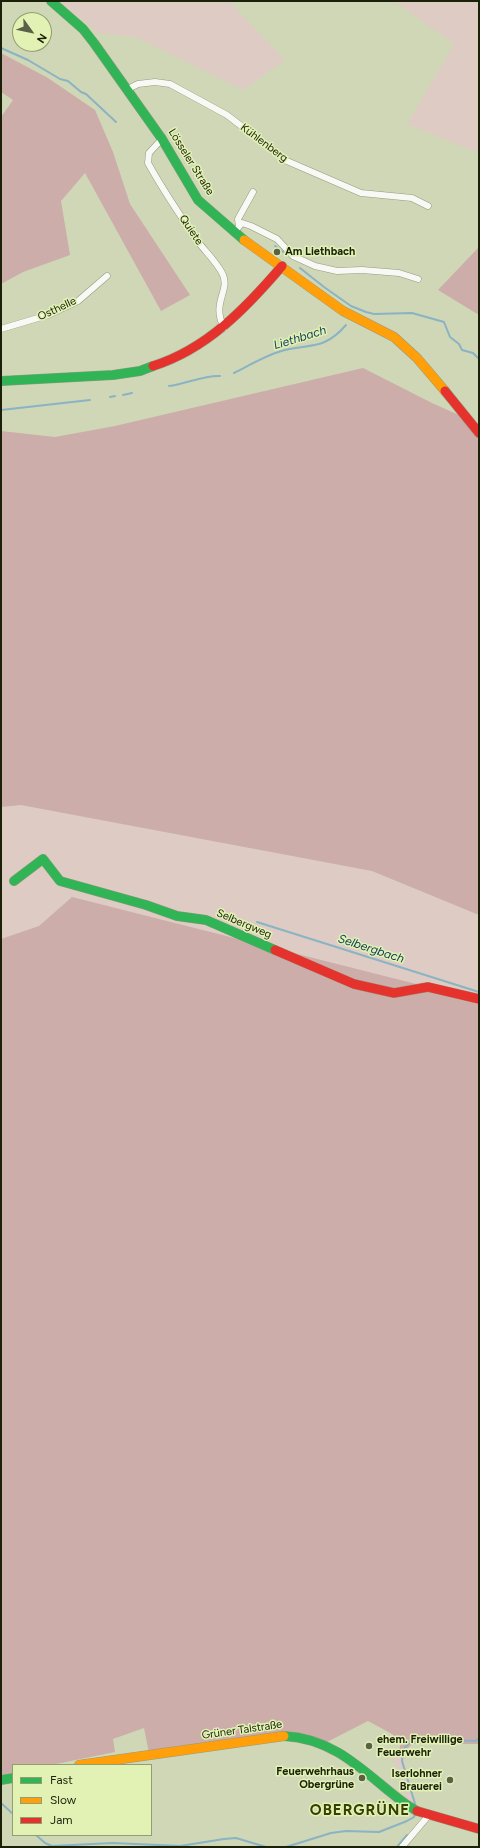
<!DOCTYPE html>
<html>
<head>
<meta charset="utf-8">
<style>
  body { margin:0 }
  #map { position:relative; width:480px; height:1848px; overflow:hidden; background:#cfd7b6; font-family:Figtree,sans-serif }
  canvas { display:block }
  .frame { position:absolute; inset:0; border:2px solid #1b2109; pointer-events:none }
  .legend { position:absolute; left:12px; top:1764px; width:140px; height:72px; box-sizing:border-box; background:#e2f2b5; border:1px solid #929e70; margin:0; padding:5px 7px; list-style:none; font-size:12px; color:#1b2109 }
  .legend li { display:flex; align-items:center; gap:8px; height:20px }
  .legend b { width:20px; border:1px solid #929e70 }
  .north { position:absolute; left:12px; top:12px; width:40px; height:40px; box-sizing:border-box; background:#e2f2b5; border:1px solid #929e70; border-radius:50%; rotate:123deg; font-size:11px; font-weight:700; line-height:16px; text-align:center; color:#1b2109 }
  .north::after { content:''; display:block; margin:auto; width:14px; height:18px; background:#5a6146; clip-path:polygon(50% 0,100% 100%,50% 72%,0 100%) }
</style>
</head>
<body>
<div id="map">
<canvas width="480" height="1848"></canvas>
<div class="frame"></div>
<ul class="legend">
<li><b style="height:5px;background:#30b455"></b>Fast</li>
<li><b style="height:5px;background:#ff9f0a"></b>Slow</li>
<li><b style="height:5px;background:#e5322d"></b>Jam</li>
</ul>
<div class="north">N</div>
</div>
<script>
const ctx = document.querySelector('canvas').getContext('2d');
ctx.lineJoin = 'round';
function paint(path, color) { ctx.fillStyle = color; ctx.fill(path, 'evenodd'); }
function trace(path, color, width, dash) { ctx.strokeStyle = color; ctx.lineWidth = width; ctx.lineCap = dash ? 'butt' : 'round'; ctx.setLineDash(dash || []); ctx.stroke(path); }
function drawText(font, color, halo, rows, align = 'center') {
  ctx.font = font + ' Figtree,sans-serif'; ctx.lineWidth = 3; ctx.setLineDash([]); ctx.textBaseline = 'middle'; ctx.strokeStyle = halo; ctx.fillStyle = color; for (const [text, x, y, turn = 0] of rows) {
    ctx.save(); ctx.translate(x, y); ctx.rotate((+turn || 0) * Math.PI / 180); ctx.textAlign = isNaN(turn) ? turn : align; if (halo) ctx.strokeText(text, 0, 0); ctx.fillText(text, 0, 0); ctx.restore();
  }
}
paint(new Path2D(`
  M59,1H231L238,11L285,60L243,90L136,37L99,33Z
  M394,1H479V153L407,124L454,44Z
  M21,805L372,871L479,915V1002L72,897L39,926L1,939V807Z
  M393,1751L405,1755V1765L418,1810L405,1802C409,1786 399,1770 390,1757Z`), '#decbc3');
paint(new Path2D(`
  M1,53L48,78L95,110L113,152L130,204L190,295L161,311L85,173L61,201L70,255L23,272L1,284V117L13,100L1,92Z
  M479,247V315L438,290Z
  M363,368L432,403L479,424V915L372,871L21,805L1,807V431L55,437L115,426Z
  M72,897L428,987L479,1002V1744H412L407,1749L405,1755L398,1753L401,1743L392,1734L368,1721L325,1743L306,1736L149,1753L144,1728L113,1739L115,1752L51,1765H13V1773L1,1775V939L39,926Z`), '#ccada9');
trace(new Path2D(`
  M1,48L28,60L60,79L68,81L81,92L86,94L116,122
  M275,246L283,252
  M300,268L324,287L351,306L366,312L374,314L412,313L444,322L450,337L459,344L462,350L473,353L479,359
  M234,373C250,365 268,354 285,350C313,344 325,349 346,325
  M169,386C185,384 205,375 220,376
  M123,395L132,393
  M110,397L115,396
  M1,410L90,400
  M257,922L479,992
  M1,1803L13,1814
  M416,1807L402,1761L403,1750L409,1743L421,1739L475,1741L479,1739
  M36,1835L45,1843L52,1846L113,1843L180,1846L224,1839L236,1838L266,1847H286L331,1833L346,1831L379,1832L407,1821L414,1817L415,1814
  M397,1847L407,1835`), '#8ab3c3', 2);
const street = new Path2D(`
  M128,89L138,84L155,82L170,84L227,115L287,161L361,193L412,198L428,206
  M162,139L149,153L148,163C163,190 181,217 199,243C206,252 219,265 223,275C230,291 211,303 224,328
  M239,226L238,219L253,192
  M234,233L242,223L251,226L277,239L293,256L315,266L337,271L362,270L399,273L418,279
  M1,329L48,315L78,301L107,276
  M402,1847L429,1815`);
const fast = new Path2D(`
  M51,1L83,29L94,43L162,139L198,200L244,240
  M1,381L113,375L140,371L153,366
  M14,881L43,859L60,881L146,905L177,916L206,920L275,950
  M284,1736C326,1738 353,1761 384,1787C394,1795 405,1805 417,1811
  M1,1780L13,1778`);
const slow = new Path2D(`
  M244,240L343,311L394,337L417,358L445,391
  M79,1765L284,1736`);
const jam = new Path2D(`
  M153,366C207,349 246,308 282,266
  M445,391L479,433
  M275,950L354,984L394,993L428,987L479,999
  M417,1811L479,1829`);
trace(street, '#959a81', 7);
trace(fast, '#959a81', 10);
trace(slow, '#959a81', 10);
trace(jam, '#959a81', 10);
trace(street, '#f8f9f4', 6);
trace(fast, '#30b455', 9);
trace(slow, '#ff9f0a', 9);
trace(jam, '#e5322d', 9);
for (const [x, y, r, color] of [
  [277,252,4,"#5a6146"],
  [369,1746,4,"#5a6146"],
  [362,1778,4,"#5a6146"],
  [450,1780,4,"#5a6146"]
]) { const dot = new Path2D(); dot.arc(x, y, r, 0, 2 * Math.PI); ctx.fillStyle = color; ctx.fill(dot); trace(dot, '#e2f2b5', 1.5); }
drawText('11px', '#1b2109', '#e2f2b5', [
  ["Kühlenberg",264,143,37],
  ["Lösseler Straße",191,162,58],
  ["Quiete",191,230,56],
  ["Osthelle",57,309,-25],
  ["Selbergweg",244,924,23],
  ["Grüner Talstraße",242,1730,-8]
]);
drawText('bold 11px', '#1b2109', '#e2f2b5', [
  ["Am Liethbach",285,252],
  ["ehem. Freiwillige",377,1740],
  ["Feuerwehr",377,1753],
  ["Feuerwehrhaus",354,1772,"right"],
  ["Obergrüne",354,1785,"right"],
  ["Iserlohner",442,1774,"right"],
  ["Brauerei",442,1787,"right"]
], 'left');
drawText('italic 12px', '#0f3b56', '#e2f2b5', [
  ["Liethbach",300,338,-17],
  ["Selbergbach",371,949,18]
]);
ctx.letterSpacing = '1px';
drawText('bold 15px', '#354001', '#e2f2b5', [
  ["OBERGRÜNE",360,1811]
]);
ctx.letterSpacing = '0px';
</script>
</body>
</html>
